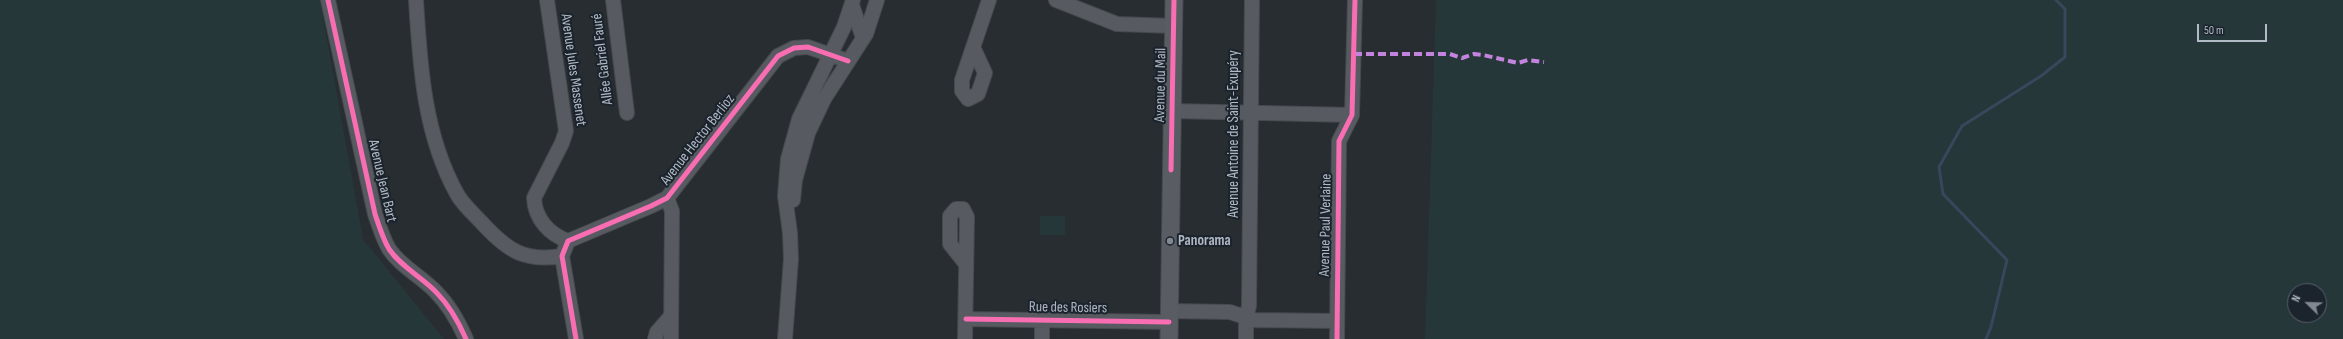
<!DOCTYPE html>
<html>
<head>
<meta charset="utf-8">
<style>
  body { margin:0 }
  #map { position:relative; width:2343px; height:339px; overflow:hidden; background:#282d32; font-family:"Sofia Sans Condensed",sans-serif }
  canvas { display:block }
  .north { position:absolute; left:2287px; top:283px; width:40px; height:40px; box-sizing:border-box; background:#1b232d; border:1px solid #575f69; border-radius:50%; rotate:293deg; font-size:11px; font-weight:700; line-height:16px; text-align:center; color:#b1b9c4 }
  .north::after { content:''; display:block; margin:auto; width:14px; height:18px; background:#818891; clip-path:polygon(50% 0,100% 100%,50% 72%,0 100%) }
  .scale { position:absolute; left:2197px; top:24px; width:70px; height:18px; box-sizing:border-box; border:2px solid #b1b9c4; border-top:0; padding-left:5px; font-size:12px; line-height:14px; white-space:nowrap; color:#b1b9c4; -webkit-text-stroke:3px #1b232d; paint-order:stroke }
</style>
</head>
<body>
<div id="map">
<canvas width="2343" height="339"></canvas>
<div class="north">N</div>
<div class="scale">50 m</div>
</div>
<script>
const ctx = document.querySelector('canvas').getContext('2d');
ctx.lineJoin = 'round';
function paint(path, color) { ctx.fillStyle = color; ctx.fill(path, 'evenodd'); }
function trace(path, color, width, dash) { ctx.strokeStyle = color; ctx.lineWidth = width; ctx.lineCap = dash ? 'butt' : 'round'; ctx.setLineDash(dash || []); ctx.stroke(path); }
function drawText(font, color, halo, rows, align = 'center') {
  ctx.font = font + ' "Sofia Sans Condensed",sans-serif'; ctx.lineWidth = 4; ctx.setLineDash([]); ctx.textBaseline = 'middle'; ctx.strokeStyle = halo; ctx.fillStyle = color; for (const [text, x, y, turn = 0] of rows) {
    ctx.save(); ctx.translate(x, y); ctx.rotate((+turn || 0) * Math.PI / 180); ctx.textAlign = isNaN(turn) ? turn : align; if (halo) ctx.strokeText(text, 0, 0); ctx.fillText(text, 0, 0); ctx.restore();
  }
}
paint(new Path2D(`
  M0,0H320L363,239L444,339H0Z
  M1436,0H2343V339H1425ZM2295,291H2319V315H2295Z
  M1040,216H1065V235H1040Z`), '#253738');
trace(new Path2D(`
  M1986,339L1991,327L2007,260L1943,194L1939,167L1962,126L2041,76L2065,57V9L2056,0`), '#37475c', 3);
const minor = new Path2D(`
  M328,0L375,214C379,226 383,239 389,249C401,267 422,277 436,292C449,305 459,323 466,339
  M416,0C420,66 424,135 457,194C463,205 475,215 483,224C508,251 525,262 562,256
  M547,0L566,131L562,143L534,198C535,219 549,234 568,241
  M613,0L627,113
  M1056,0L1117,24L1173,26
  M852,5L863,38
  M973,47L985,73L978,94L968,99L962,91V80L989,0
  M1172,111L1352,115
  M667,198L672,211L671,339
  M793,200L795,180L808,133L824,99L866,34L877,0
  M1169,311L1230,312L1254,320L1337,321
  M966,319L1169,322
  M576,339L562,256L568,241L651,206L667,198L778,56L794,48L808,47L848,61
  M655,339L657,332L671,316
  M785,339L791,259L790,233L785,196L788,159L799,119L844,27L853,0
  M965,339L967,217L963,209H956L950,216V244L966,264
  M1042,339V320
  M1246,339V317L1249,306L1252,0
  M1337,339L1339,141L1352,115L1355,0`);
const major = new Path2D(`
  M1169,339L1174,0`);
trace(minor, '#46494d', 16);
trace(major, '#45494f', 19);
trace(minor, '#575b61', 14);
trace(major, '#595d63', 17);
trace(new Path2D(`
  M1354,54H1450L1462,58L1474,54L1483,55L1518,63L1528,60L1544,62`), '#c483df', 4, [8, 4]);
trace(new Path2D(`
  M328,0L375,214C379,226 383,239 389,249C401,267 422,277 436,292C449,305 459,323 466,339
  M1171,170L1174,0
  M966,319L1169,322
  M576,339L562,256L568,241L651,206L667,198L778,56L794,48L808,47L848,61
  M1337,339L1339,141L1352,115L1355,0`), '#f96db3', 5);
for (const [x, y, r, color] of [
  [1170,241,4,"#818891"]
]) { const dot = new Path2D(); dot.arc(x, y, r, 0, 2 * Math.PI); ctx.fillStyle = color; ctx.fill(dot); trace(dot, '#1b232d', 1.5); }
drawText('15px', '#b1b9c4', '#1b232d', [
  ["Allée Gabriel Fauré",603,59,-97],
  ["Avenue Jules Massenet",573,70,82],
  ["Avenue du Mail",1161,85,-89],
  ["Avenue Antoine de Saint-Exupéry",1234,134,-90],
  ["Avenue Hector Berlioz",698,140,-52],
  ["Avenue Jean Bart",382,181,77],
  ["Avenue Paul Verlaine",1326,225,-89],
  ["Rue des Rosiers",1068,308,1]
]);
drawText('bold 15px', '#b1b9c4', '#1b232d', [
  ["Panorama",1178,241]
], 'left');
</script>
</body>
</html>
